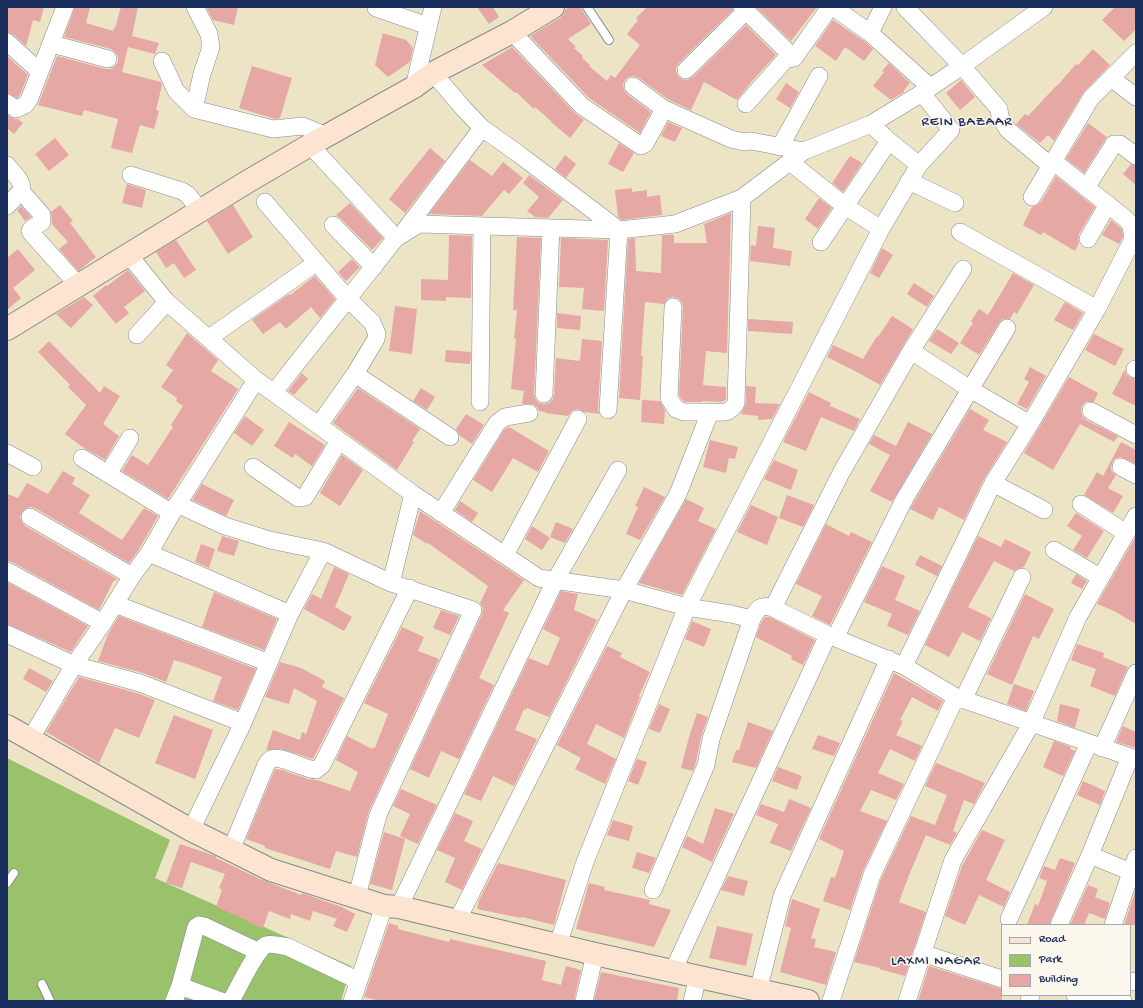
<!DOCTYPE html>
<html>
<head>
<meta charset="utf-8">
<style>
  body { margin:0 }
  #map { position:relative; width:1143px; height:1008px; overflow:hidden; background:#ede4c5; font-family:"Gochi Hand",sans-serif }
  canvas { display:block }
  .frame { position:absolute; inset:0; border:8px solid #1b2f5e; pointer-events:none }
  .legend { position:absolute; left:1001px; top:924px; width:130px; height:72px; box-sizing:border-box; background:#fbf7ec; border:1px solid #a1a7b3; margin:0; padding:5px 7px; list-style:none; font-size:12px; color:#1b2f5e }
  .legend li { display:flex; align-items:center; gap:8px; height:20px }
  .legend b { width:20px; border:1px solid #a1a7b3 }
</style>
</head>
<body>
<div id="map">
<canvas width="1143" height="1008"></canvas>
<div class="frame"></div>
<ul class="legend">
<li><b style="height:5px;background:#fde4d0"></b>Road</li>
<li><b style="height:11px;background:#9ac16c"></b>Park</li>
<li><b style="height:11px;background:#e5a8a5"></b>Building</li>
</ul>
</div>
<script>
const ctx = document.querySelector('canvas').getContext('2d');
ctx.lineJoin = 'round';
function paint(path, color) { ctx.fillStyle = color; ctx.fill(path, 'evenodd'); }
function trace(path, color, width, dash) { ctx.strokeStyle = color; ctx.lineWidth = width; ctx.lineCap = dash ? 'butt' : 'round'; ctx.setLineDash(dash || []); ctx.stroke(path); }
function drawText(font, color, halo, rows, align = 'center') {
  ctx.font = font + ' "Gochi Hand",sans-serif'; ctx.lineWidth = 3; ctx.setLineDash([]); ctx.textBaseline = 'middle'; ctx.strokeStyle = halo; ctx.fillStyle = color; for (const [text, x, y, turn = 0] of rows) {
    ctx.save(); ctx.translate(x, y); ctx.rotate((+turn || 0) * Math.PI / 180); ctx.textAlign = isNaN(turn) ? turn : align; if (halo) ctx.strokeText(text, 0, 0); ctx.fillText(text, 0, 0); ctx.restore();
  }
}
paint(new Path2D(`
  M7,758L170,840L155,878L351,966L341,1001H7Z`), '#9ac16c');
paint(new Path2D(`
  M7,7H44L40,22L33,20L26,46L14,35L7,32Z
  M75,7H90L86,23L113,31L114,28H115L121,7H138L132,36L159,43L155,54L128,47L122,72L161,82L162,85L156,110L159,111L154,129L140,125L132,153L111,148L118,119L84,110L82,116L38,105L57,56L106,69H111L115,66L118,62V56L115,52L111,49L64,37Z
  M206,7H238L234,25L213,20Z
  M477,7H493L499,17L489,24Z
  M569,7H580L591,24L568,39L576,47L574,48L583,56L582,58L590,65L589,66L607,81L611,75L615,78L640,45L627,34L638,20L636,18L647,7H732L733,10L679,63L676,68V72L679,77L683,79L688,80L693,77L746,25L776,55L753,80L737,100L704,82L691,110L669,100L639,78L634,76L629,77L625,80L623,84L624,90L627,94L651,112L640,133L589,98L530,36L560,18L564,13L565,10Z
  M756,7H817L791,41Z
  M1115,7H1136V29L1124,41L1102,20Z
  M833,20L864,41L873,49L864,61L845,47L836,61L815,46Z
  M383,33L406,40L413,48L410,62L388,77L375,65Z
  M512,47L575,113L584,120L570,138L551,122V121L535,107L534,109L516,92L515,93L482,65Z
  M1093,49L1110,65L1083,93L1054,141L1048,135L1040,143L1016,124L1025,114L1028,116L1057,85V86L1076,64L1078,65Z
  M7,56L28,75L20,95L17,98L7,93Z
  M889,63L910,83L904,90V92L891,100L873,86L884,72L882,71Z
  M252,66L292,78L280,118L275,119L239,108Z
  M961,80L975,97L960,110L946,93Z
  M786,83L799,92L790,108L776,99Z
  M7,115L15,119H18L23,123L14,134L7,128Z
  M668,122L682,128L675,142L661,136Z
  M1088,123L1107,137L1084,173L1066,159Z
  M55,138L69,155L49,171L35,154Z
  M619,143L634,153L623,172L608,164Z
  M430,148L445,161L405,213L389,199Z
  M565,155L576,164L566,178L555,169Z
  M850,156L862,163L843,192L832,183Z
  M470,160L492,176L503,162L523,178L509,194L504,190L482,216L429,214Z
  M1131,164L1136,166V185L1123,174Z
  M529,175L563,200L548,218L535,217L527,211L539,197L523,183Z
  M1056,176L1095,207L1079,234L1078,239L1079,243L1075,251L1043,232L1041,235L1023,225L1032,207L1037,205L1041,202Z
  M127,184L146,190L142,208L122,203Z
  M632,188V192L647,190V197L660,195L662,215L622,220L618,217L615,190Z
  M819,198L832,208L818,229L805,219Z
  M350,203L383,238L372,250L340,218L336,215Z
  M60,205L73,221L70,223L96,257L78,271L59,249L68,242L52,224L51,212Z
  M233,205L253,237L228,254L207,221Z
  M21,206L31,217L25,221L17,210Z
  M731,213L727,353L706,351L703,385L726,387V400L721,402L702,401V402H686L683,401L679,395L683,307L682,303L679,299L673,297L668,298L664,304L645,302L641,356H643L640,400L619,398L628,239L635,238L636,271L661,273L662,235H674V243H707L704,224Z
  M1111,220L1122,229L1123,237L1119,244L1102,235Z
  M758,226L775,228L773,248L792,251L790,266L750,261L751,245L756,246Z
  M449,235L472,236L471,298L446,297V301L421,300V279L448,280Z
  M517,237L541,238L534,394L535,398L539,403L544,404L549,403L553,399L554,394L556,358L580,361L582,339L602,341L598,409L599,414L585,412L578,409L572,411L568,416L545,413V412L539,411L537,407L533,404H522L524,391L511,389L516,339H514L517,310H513Z
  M561,238L608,240L604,311L582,309L584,288L559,287Z
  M176,240L196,270L184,278L174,263L166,268L156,252Z
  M882,248L893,255L879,278L870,273Z
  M18,249L35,270L13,288L21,298L7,310V258Z
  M352,259L360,267L346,281L338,272Z
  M128,270L145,291L124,307L129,313L116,324L93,296L106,285L107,286Z
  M1013,273L1034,285L1017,314L1014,312L1010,319H1003L999,323L979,355L960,343L973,323L971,321L979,309L988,315Z
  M315,276L335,299L320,318L311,307L286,329L280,322L263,334L252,320L289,294L290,295Z
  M914,283L934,296L927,307L907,294Z
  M84,297L93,305L71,328L56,314Z
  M1065,302L1083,313L1073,330L1054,320Z
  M395,306L417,309L412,354L389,351Z
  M557,313L581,316L580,330L557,328Z
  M892,316L913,329L880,385L855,371L827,357L833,345L863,359L877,336L878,337Z
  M748,319L793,322L792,334L748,331Z
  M937,329L959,343L951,354L929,341Z
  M187,333L218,360L211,371L238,389L168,499L122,471L132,455L148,465L173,427L171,425L183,406L176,401L177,398L161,387L173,370L166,365Z
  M1094,334L1124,349L1115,366L1085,350Z
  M49,341L100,393L104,386L120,396L103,424L119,436L105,460L84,448L65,434L86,405L68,387L70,385L38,352Z
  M446,350L471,352L470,364L445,362Z
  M1030,367L1046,376L1027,409L1017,404L1029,382L1024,379Z
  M1125,369L1126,374L1130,377L1136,379V406L1112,394Z
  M302,373L308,379L294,395L288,391Z
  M1069,377L1098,393L1094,402H1086L1082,406L1081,411L1083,417L1086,420L1118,436L1114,442L1080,424L1053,470L1024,453Z
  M746,386L756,387L755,403L780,404L772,419L758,420V416L741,414L746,403Z
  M358,388L420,429L412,441L414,442L397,470L333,423Z
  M421,388L435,397L427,410L413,401Z
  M809,392L831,403L830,406L860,419L854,431L821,417L806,451L783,442Z
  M642,400L660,401L665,410L664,424L641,422Z
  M970,409L989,420L983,430L1007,442L984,479L964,520L939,507L933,520L910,509Z
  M466,414L484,425L472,444L460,436L456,429Z
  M245,416L264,430L252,446L234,433Z
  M289,422L325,445L312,466L295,454L293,458L274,446Z
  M908,422L932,434L892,502L870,491L890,455L869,444L874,435L896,446Z
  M509,427L549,451L538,472L513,458L492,492L473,480L504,430Z
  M710,440L738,447L735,459L729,458L726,473L703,467Z
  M1121,442L1136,450V464L1121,457L1115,459L1112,463L1111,468L1112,472L1116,475L1108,488L1123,496L1113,513L1084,495L1097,472L1103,476Z
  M342,455L363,470L340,506L320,493Z
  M774,460L798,470L791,490L764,479Z
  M63,471L75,478L72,484L90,495L79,513L117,537L122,540L144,508L158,516L138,551L129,563L35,508L30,507L25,509L22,512L20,517L22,522L25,526L117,579L116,581L114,580L99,610L12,562L7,561V494L18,498L27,483L48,494Z
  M202,484L234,500L226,516L192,500Z
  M644,487L665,497L640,540L626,534L638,507L635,506Z
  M787,495L814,505L803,527L779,518Z
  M686,499L704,508L698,521L716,529L682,595L639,583Z
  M460,501L478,513L472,522L455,510Z
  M751,505L778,517L767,545L737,532Z
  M420,511L524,580L503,610L509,613L479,678L494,685L459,759L441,751L429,778L410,769L482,614L483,608L480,603L488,586L428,543L427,544L413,535Z
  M1076,513L1104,531L1087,558L1073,550L1082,536L1067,526Z
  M556,522L573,529L565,543L550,537Z
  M826,524L849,536L851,532L872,542L830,625L812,616L822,596L796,584Z
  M532,526L550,538L542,550L525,539Z
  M222,536L239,541L234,556L217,551Z
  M978,536L1001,547L1005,539L1031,552L1024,567L1017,569L1014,571L994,561L968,607L991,618L980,641L962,632L949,657L925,645Z
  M1136,536V624L1114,611L1097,604Z
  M201,544L215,549L209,568L195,562Z
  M920,555L942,566L937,576L915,565Z
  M882,566L905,576L895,600L920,611L908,635L887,626L892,614L864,602Z
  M334,567L349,574L335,607L352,617L344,631L304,609L312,594L321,599Z
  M1076,574L1087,581L1082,589L1071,583Z
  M7,582L88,626L71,652L7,624Z
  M561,591L578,594L574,610L597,620L549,717L527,708L526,710L524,709L515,730L537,739L514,786L493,776L481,801L464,794L529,658L548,666L560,638L543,629Z
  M214,592L277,619L264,650L202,627Z
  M1025,594L1054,609L1039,639L1033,636L1012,685L987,674Z
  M441,610L459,616L450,635L433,628Z
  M119,616L256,669L238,710L213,701L222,677L190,665L174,660L166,682L143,673L98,661L108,634Z
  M765,617H770L815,640L803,665L791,659L792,656L756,637L761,623Z
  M692,621L711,629L704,647L685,639Z
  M402,627L424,637L418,651L439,659L369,811L357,857L336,851L330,869L265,848V846L246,839L275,769L282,770L308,779L317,780L350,791L358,772L336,760L347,736L372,749L373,747L375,748L388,714L364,703Z
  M1077,644L1104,653L1103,657L1128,667L1115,696L1090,686L1096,669L1071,660Z
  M607,646L622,653L620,657L650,672L639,696L640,697L624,738L596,724L587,744L616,759L605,784L575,769L581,758L557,745Z
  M280,662L301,668L325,681L322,687L344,698L313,759L281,749L266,750L273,730L300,740L302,732L306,734L317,701L294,688L289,704L265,697Z
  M29,668L53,681L46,692L23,679Z
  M894,673L943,701L938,711L912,697L900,720L903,721L896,735L922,746L915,761L890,749L878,773L904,784L896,800L871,790L860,811L887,821L863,871L850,910L823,901L831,877L835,878L844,851L819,839Z
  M79,677L137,693L155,700L139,738L115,728L99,763L46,732Z
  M1014,684L1034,691L1026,711L1007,704Z
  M659,704L670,709L660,733L649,729Z
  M1060,704L1080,709L1075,728L1057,721Z
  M697,713L708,717L701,737L696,762L693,771L681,768L689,737Z
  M174,715L213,730L195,779L155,763Z
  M748,722L773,731L756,768L732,762L736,750H739Z
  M1123,726L1136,732V748L1116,742Z
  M818,735L840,743L834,756L812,749Z
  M1054,741L1071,747L1070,749L1075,751L1063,776L1043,767Z
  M637,759L647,762L638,785L628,781Z
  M936,763L985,783L974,804L964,800L953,831L957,833L950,845L926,835L909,875L899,902L926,912L905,976L879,969L880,968L854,962L881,879L911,816L935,825L947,795L925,786Z
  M778,767L802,776L797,790L772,781Z
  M1083,781L1105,791L1100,805L1077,795Z
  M401,789L437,805L418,844L400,836L410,814L393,806Z
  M789,799L811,808L791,851L770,843L778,824L756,815L761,804L784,812Z
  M715,808L734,814L712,862L682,847L687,836L703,844Z
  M455,813L473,821L464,841L482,849L462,890L445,882L455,858L437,850Z
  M613,820L633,826L629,841L607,835Z
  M982,830L1005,840L986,880L1010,892L1004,907L979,895L965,925L945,916L962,866Z
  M384,832L405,839L392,890L370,884Z
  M180,844L216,856V858L260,879L301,895L302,893L342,907L355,914L347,932L333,926L337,919L313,911L310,921L291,914L290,919L269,911L263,928L248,922L249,921L216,907L222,890L219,888L225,874L191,862L182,888L166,883Z
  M637,852L656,858L649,873L632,868Z
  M1060,858L1075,863L1049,925H1027L1035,904L1038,906L1047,881L1039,878L1044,866L1055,870Z
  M498,863L566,880L554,925L522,917L521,918L477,909L479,900Z
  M728,876L748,881L744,896L721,890Z
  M589,883L605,887L604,890L650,900L649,904L671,910L654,947L576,929Z
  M1088,885L1098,889L1095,897L1110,903L1105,919L1089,913L1084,925H1070Z
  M1136,889V925H1124Z
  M792,899L820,909L811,938L816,939L814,947L836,952L826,985L780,972L791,928L785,926Z
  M389,923L398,926V929L449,942L450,939L546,961L542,980L561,985L566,966L581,970L574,1001H380L364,997Z
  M717,926L753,934L746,966L709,958Z
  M929,966L1002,989V1001H918Z
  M601,972L679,988L677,1001H594Z`), '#e5a8a5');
const lane = new Path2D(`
  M587,7L609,40
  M7,883L14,873
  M42,984L50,1001`);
const street = new Path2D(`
  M195,7L209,34L211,47L202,74L194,109L273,129L303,126L327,136
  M742,7L794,58
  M833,7L870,33L930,87
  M905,7L962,66L999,109L1000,117L1008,130L1051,166
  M376,8L428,26
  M512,32L582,106L641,146L645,144L664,109
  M870,33L883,7
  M7,42L39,71
  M52,44L108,59
  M162,61L176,91L194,109
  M686,70L746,11
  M433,73L464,109L482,128L520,155L619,230L608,410
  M1111,78L1136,97
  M633,86L664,109L731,139L744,142L751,141L804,151
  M414,87L433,7
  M7,103L16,109L25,105L29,100L65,7
  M746,104L786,59L794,58L830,7
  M310,145L396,238
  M780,147L819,76
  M790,162L845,206L881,229
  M7,165C12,172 25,182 21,191L42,215V222L31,229L30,231L32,234L78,285
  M919,165L951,130L922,93
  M131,175L182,191L187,194L201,211
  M909,181L955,203
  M1086,188L1114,144H1120L1136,156
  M1032,197L1091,98L1136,53
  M265,202L347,298L372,322L377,334L376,339L355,374L319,425
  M7,206L21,191
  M333,225L374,267
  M405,230L482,128
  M960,232L1097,309
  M1088,239L1108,204
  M821,242L889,141
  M128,254L167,302L256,380L413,494L539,578L624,590L687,607L731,614L752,619
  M673,307L669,398L676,409L684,412H710
  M137,335L167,302
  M209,338L316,263
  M911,351L970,389L1030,424
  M1135,369H1136
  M355,374L450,437
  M274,392L396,238L419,224L619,230L675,224L742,198L804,151L871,124L922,93L962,66L1044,7
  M544,394L551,228
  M480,402L482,226
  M1091,411L1136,435
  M7,453L33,467
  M82,458L172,513
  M253,467L298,498L305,497L339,441
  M1121,467L1136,475
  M108,474L130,438
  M993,483L1044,510
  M177,504L225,526L270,540L323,551L391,583L473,610L378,815L357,896
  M1081,504L1126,533
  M441,513L497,423L505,417L529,413
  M30,517L132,576
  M1054,550L1100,577
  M149,553L290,614
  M505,555L578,419
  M7,571L103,623
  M391,583L413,494
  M115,604L269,663
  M773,608L841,473L911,351L963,269
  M7,634L74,665L140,683L243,723
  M835,638L905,498L1007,328
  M904,666L993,483L1030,424L1097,309L1133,239L1131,225L1126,219L1053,161
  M963,700L1022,577
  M31,738L74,665L103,623L132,576L149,553L172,513L256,380
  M1102,748L1136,673
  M191,830L243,723L290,614L323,551
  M231,850L266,765C267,763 268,761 270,760C278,753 305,770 316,770L322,765L410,588
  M1090,855L1136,874
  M653,890L706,765L711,739L752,619C758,608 760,604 773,608L828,635L904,666L956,697L1136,759
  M399,907L555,581L618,470
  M1009,919L1089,743
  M457,921L624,590L678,494L710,412C722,412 729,415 736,403L742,198
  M1059,925L1090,855L1130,757
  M1113,925L1136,858
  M558,945L585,862L687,607L881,229L919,165L889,141L871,124
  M922,953L1002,979
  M673,971L828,635
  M1130,981L1136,982
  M180,986L221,1001
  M758,991L782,896L889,659
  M1075,995L1123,1001
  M174,1001L180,986L196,927L199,925L204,926L259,952
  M228,1001L232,999C238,988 257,949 266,945C272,943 282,946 288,947L359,981
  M352,1001L384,906
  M584,1001L595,954
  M692,1001L698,977
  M831,1001L872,875L956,697
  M907,1001L953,860L1031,724L1078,617L1136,516
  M1029,1001L1031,995`);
const secondary = new Path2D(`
  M7,329L247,182L310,145L414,87L433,73L512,32L553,7
  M7,726L191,830L271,870L384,906L399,907L595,954L808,1001`);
trace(lane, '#848a92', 10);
trace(street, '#848a92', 18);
trace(secondary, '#848a92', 24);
trace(lane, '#fff', 8);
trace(street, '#fff', 17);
trace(secondary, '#fde4d0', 22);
ctx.letterSpacing = '1px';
drawText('14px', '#1b2f5e', '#fbf7ec', [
  ["REIN BAZAAR",967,123],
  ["LAXMI NAGAR",936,962]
]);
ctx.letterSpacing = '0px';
</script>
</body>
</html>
